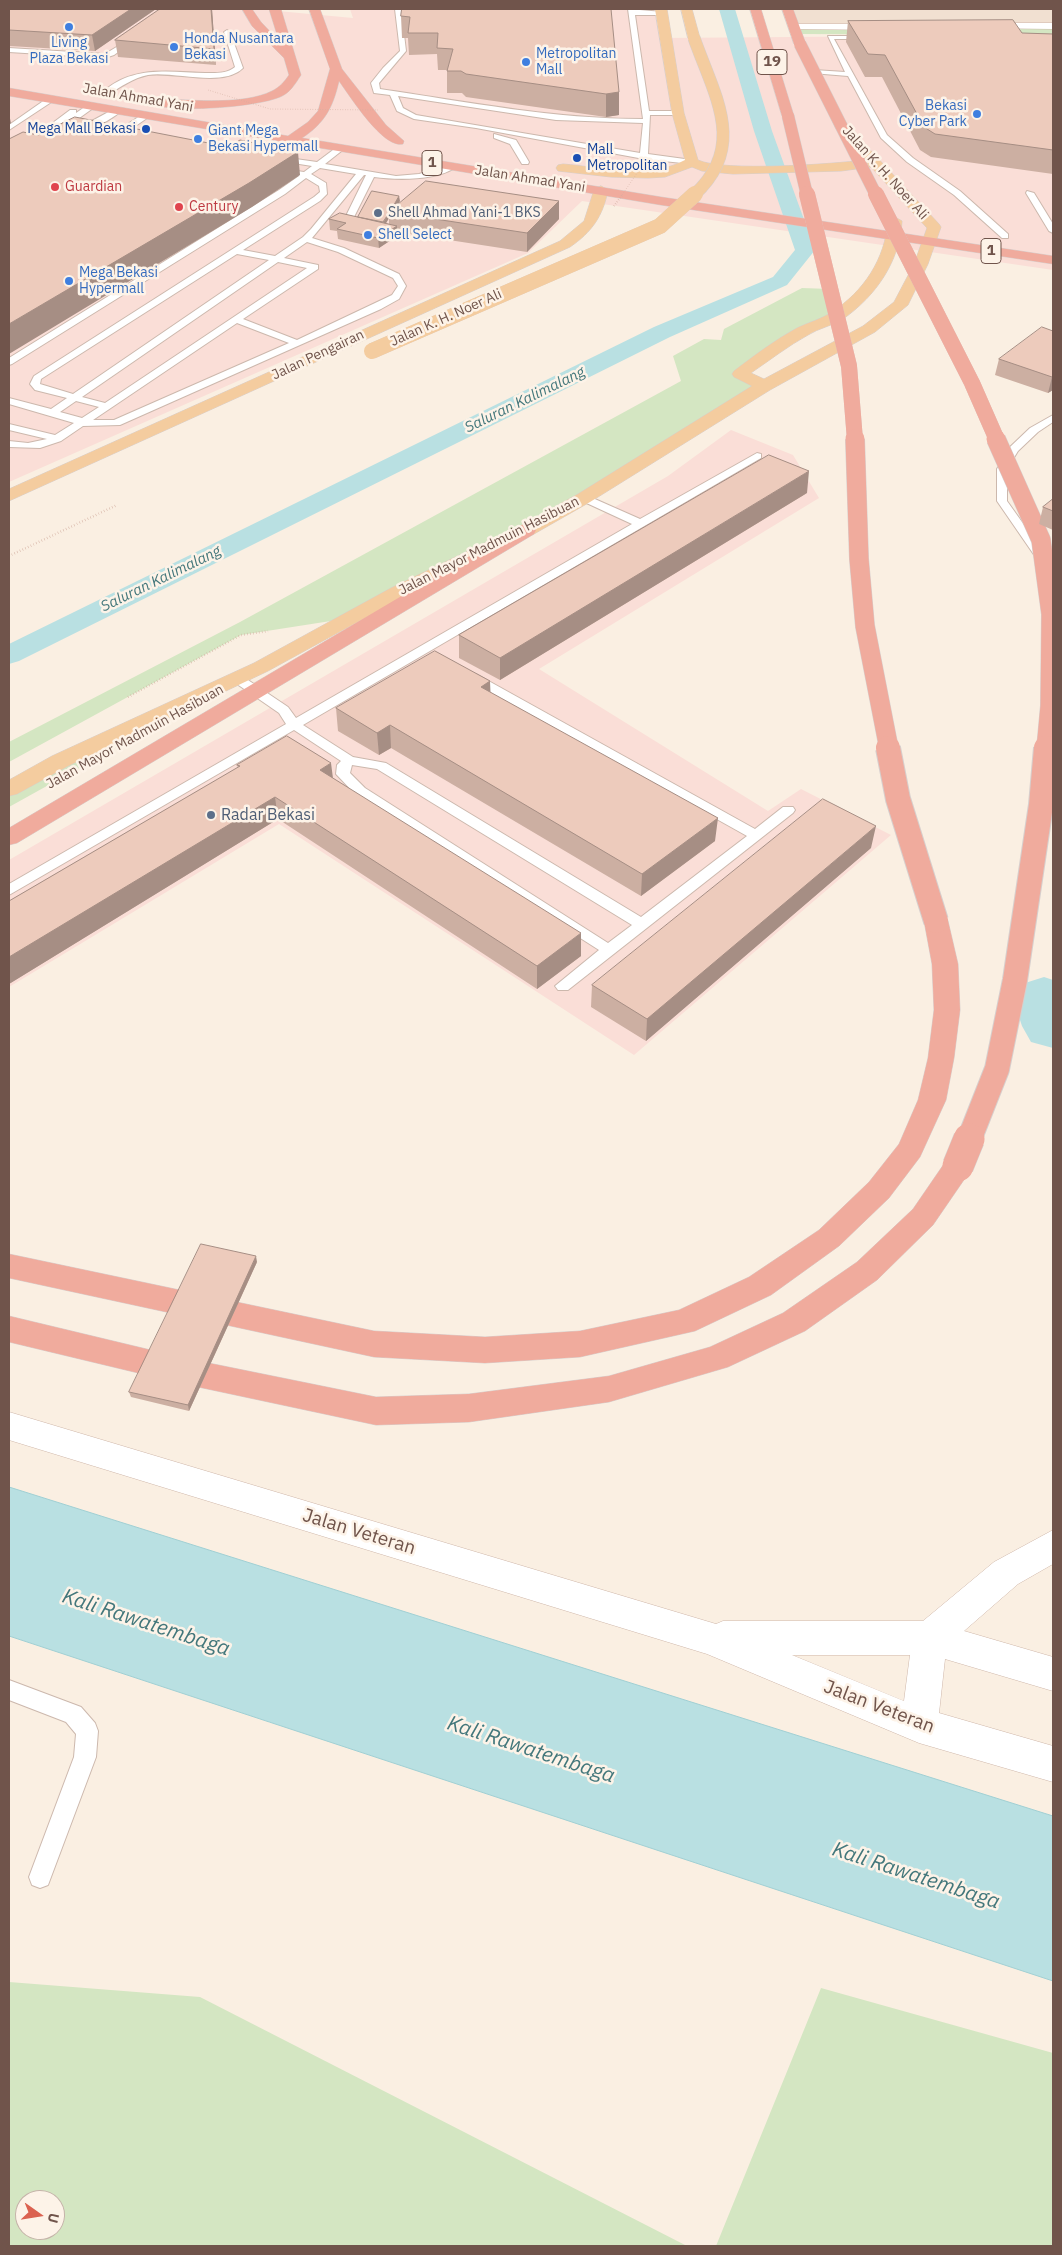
<!DOCTYPE html>
<html>
<head>
<meta charset="utf-8">
<style>
  body { margin:0 }
  #map { position:relative; width:1062px; height:2255px; overflow:hidden; background:#faefe2; font-family:"IBM Plex Sans",sans-serif }
  canvas { display:block }
  .frame { position:absolute; inset:0; border:10px solid #70544b; pointer-events:none }
  .north { position:absolute; left:15px; top:2190px; width:50px; height:50px; box-sizing:border-box; background:#fdf3e8; border:1px solid #c5b3a9; border-radius:50%; rotate:103deg; font-size:14px; font-weight:700; line-height:20px; text-align:center; color:#70544b }
  .north::after { content:''; display:block; margin:auto; width:18px; height:22px; background:#db6250; clip-path:polygon(50% 0,100% 100%,50% 72%,0 100%) }
</style>
</head>
<body>
<div id="map">
<canvas width="1062" height="2255"></canvas>
<div class="frame"></div>
<div class="north">U</div>
</div>
<script>
const ctx = document.querySelector('canvas').getContext('2d');
ctx.lineJoin = 'round';
function paint(path, color) { ctx.fillStyle = color; ctx.fill(path, 'evenodd'); }
function trace(path, color, width, dash) { ctx.strokeStyle = color; ctx.lineWidth = width; ctx.lineCap = dash ? 'butt' : 'round'; ctx.setLineDash(dash || []); ctx.stroke(path); }
function drawText(font, color, halo, rows, align = 'center') {
  ctx.font = font + ' "IBM Plex Sans",sans-serif'; ctx.lineWidth = 5; ctx.setLineDash([]); ctx.textBaseline = 'middle'; ctx.strokeStyle = halo; ctx.fillStyle = color; for (const [text, x, y, turn = 0] of rows) {
    ctx.save(); ctx.translate(x, y); ctx.rotate((+turn || 0) * Math.PI / 180); ctx.textAlign = isNaN(turn) ? turn : align; if (halo) ctx.strokeText(text, 0, 0); ctx.fillText(text, 0, 0); ctx.restore();
  }
}
paint(new Path2D(`
  M790,9H1053V35L798,34Z`), '#f1e0d1');
paint(new Path2D(`
  M9,9H256L353,18L350,9H654L660,38L1053,35V270L582,201L528,253L9,482Z
  M731,430L793,455L819,498L539,669L768,811L801,789L891,835L634,1055L279,824L9,987V860L668,476Z`), '#faded7');
paint(new Path2D(`
  M1053,26V35L798,34L796,27Z
  M802,288L830,289L837,315L740,373L764,386L584,498L350,618L241,635L9,762V742L240,622L681,381L673,356L704,339L721,340L724,329Z
  M261,667L9,807V789L60,761Z
  M9,1982L200,1997L687,2246H9ZM25,2200H55V2230H25Z
  M821,1988L1053,2053V2246H716Z`), '#d4e6c2');
const water = new Path2D(`
  M9,1487L1053,1816V1981L9,1636Z`);
paint(water, '#b9e0e2');
trace(water, '#a0cfd3', 1);
paint(new Path2D(`
  M719,9H735L772,131L815,250L787,285L670,337L19,661L9,664V644L654,327L773,277L795,250L754,131Z`), '#b9e0e2');
paint(new Path2D(`
  M1044,977L1053,980V1048L1031,1042L1022,1026L1013,999L1022,984Z`), '#b9e0e2');
const lane = new Path2D(`
  M395,9H401L406,51L379,83L380,89C468,102 554,119 643,119L628,9L663,12V14L661,15H635L649,111H678L682,113L678,115H650L648,154L692,160L696,162L692,164L644,159L476,128L414,119L397,111L390,95L374,93L371,83L383,68L400,51ZM398,96L556,120L643,123L640,153L416,115L403,108Z
  M227,30L230,32L243,68C223,88 174,71 148,75C134,78 121,86 110,94L103,92C132,65 170,72 205,73C215,73 227,74 235,67L224,32Z
  M828,36H870L871,37L868,39H834L887,135L913,158L960,191L1008,234V238H1002L954,195L907,162L881,138L848,76L812,73V71L814,70L845,72Z
  M133,37L136,39L135,40L114,55L105,58L9,52V48L105,54Z
  M49,97L56,99L9,130V125Z
  M89,104L96,106L71,124L81,125L90,122L114,109L121,111C105,125 85,132 64,127L63,122L49,133L42,131L70,110H76V113Z
  M143,114L150,116L114,141H108V137Z
  M494,134L516,140L529,162L528,164H522L510,144L494,138Z
  M337,147L344,149L325,164L396,176L419,174L452,165L456,167C437,181 396,180 374,177L353,219L366,223V227L363,228L344,220L366,175H364L312,238L344,248L399,274L406,286L399,299L381,309L120,425L83,426L61,441L40,448L9,447V441L28,443L47,439L9,430V424L55,435L74,423L9,404V398L51,409L67,398L35,390L30,384L34,376L314,197L320,192L319,186L306,178L285,194L12,364L9,365V358L279,190L299,176L276,172V168L304,172L312,166L274,160V156L317,162ZM320,168L356,174L311,229L303,237L275,256L243,250L320,201L327,194L326,183L311,174ZM307,242L338,252L393,278L398,286L392,295L297,340L243,319L318,269V265L284,258ZM237,254L269,260L73,394L40,384L41,379ZM278,262L307,268L105,403L82,397ZM237,323L289,343L114,420H93ZM76,401L99,407L82,418L60,412Z
  M1027,191L1034,193L1053,224V233L1049,231L1026,193Z
  M1053,415V422L1038,432L1018,451L1007,469V501L1049,560L1043,563L1039,562L997,501V469L1010,447L1030,428Z
  M757,453L761,454V458L303,725L353,757L386,763L641,917L747,836L468,680L466,677L468,674H476L755,829L783,807H793L795,810L793,813L568,990H558L555,986L599,950L355,794L336,774L337,765L341,761L294,730L9,895V884L286,724L279,713L234,682L232,679L234,676H242L288,707L296,718L632,524L580,500V496H588L640,519ZM352,765L377,769L632,925L608,943L365,788L350,773Z
  M9,1680L81,1707L95,1723L98,1731L96,1757L48,1885L40,1888L32,1885L29,1877L74,1757L76,1734L66,1722L9,1700Z`);
const secondary = new Path2D(`
  M980,23H1053V29L976,28L974,26L976,24Z
  M796,24H885L891,27L885,30L792,29L790,27Z
  M9,1412L716,1624L723,1621H923L994,1562L1053,1530V1564L1018,1584L964,1631L1053,1657V1691L945,1659L939,1713L1053,1746V1782L919,1743L707,1654L9,1440ZM792,1655H910L904,1701Z`);
const primary = new Path2D(`
  M655,9H667L684,113L698,160C723,172 833,164 865,160L836,129L829,113L831,110H839L847,125L939,224L941,227L928,264L908,305L875,332L770,390L590,502L534,534L405,596L268,671L68,766L17,794L9,796V780L52,756L254,663L391,588L520,526L578,494L752,386L734,377L732,374L734,371C755,355 775,340 797,328C809,322 822,319 832,312C864,291 885,259 888,221L895,217L902,221C900,261 876,296 843,319C832,326 819,328 808,335C788,346 770,360 751,373L764,379L863,326L894,302L914,264L927,228L871,167L841,171L733,174L702,171L692,167L665,177L648,178L611,177L558,171L556,168L558,165L563,164C601,167 649,180 685,160L672,113Z
  M681,9H692L700,38L698,40L694,41L688,38Z
  M601,186L608,190C603,216 592,232 570,247L9,501V489L560,241L584,221L594,190Z`);
const highway = new Path2D(`
  M242,9H252L261,22L279,41L269,9H281L301,75C295,84 290,93 280,97C256,107 183,112 159,106L157,103L159,100L163,99C194,100 244,105 272,91C280,87 284,82 289,75L284,58L252,26Z
  M309,9H320L342,69L386,125L404,141L403,144C383,149 350,96 339,81C333,107 325,123 302,138L661,197L1053,256V264L661,205L9,96V88L288,136L308,122L318,111L330,69Z
  M750,9H761L794,116L792,119H784L782,116Z
  M782,9H793L806,44L804,46H796L794,44Z
  M527,524L534,526L536,530L534,534L17,843L9,845V828L520,526Z
  M936,913L945,915L948,921L958,964L960,1010L954,1058L946,1100L920,1157L889,1198L839,1246L771,1295L695,1331L580,1357L485,1363L374,1357L9,1278V1254L374,1331L485,1337L580,1331L679,1310L749,1277L819,1230L869,1182L899,1144L918,1100L928,1058L934,1010L932,964L924,921L927,915Z
  M958,1155L968,1158L972,1166L968,1174L933,1225L877,1280L805,1331L728,1367L609,1402L469,1422L376,1425L184,1384L9,1342V1316L184,1358L376,1397L469,1394L609,1376L710,1347L783,1313L857,1262L913,1209L948,1158Z`);
trace(lane, '#ccb8ad', 2);
trace(secondary, '#cfb7aa', 1);
trace(primary, '#d7cfcd', 1);
trace(highway, '#d7cfcd', 1);
trace(new Path2D(`
  M9,556L117,505
  M128,697L241,635L268,631`), '#d2aea0', 2.5, [0.5, 2.5]);
paint(lane, '#fff');
paint(secondary, '#fff');
paint(primary, '#f4cc9f');
paint(highway, '#f0ab9d');
const primaryBridgeFar1 = new Path2D(`
  M694,38C714,95 748,146 694,195`);
const primaryBridge = new Path2D(`
  M372,351L660,226L695,194`);
const highwayBridgeFar4 = new Path2D(`
  M800,44L876,195
  M788,116L807,195`);
const highwayBridgeFar3 = new Path2D(`
  M807,194L849,366L855,440
  M876,194L972,383L997,440`);
const highwayBridgeFar2 = new Path2D(`
  M855,439L859,559L865,626L889,749
  M996,439L1041,540L1051,614L1050,706L1046,749`);
const highwayBridgeFar1 = new Path2D(`
  M888,748L898,799L936,921
  M969,1140L997,1069L1015,980L1041,805L1046,748`);
const highwayBridge = new Path2D(`
  M958,1166L969,1139`);
trace(primaryBridgeFar1, '#d7cfcd', 13, []);
trace(primaryBridge, '#d7cfcd', 16, []);
trace(highwayBridgeFar4, '#d7cfcd', 13, []);
trace(highwayBridgeFar3, '#d7cfcd', 16, []);
trace(highwayBridgeFar2, '#d7cfcd', 20, []);
trace(highwayBridgeFar1, '#d7cfcd', 26, []);
trace(highwayBridge, '#d7cfcd', 32, []);
trace(new Path2D(`
  M208,90L270,109L378,110
  M622,195L644,163`), '#d2aea0', 1, [0.5, 2]);
trace(new Path2D(`
  M614,206L623,194`), '#d2aea0', 2, [0.5, 2]);
trace(primaryBridgeFar1, '#f4cc9f', 12);
trace(primaryBridge, '#f4cc9f', 16);
trace(highwayBridgeFar4, '#f0ab9d', 12);
trace(highwayBridgeFar3, '#f0ab9d', 16);
trace(highwayBridgeFar2, '#f0ab9d', 19);
trace(highwayBridgeFar1, '#f0ab9d', 24);
trace(highwayBridge, '#f0ab9d', 31);
paint(new Path2D(`
  M9,9H156L95,51L9,46Z
  M160,9H212L216,65L118,57L115,40Z
  M402,9L619,92V115L606,117L466,97L462,93H447V70H438L437,54L409,55L408,38H402L401,16Z
  M848,21L1022,33L1053,34V174L931,157L920,150L882,77H865L846,42Z
  M400,201L397,205L559,201V219L527,252L397,232V236L379,248L338,239L337,231L330,230L329,219L358,217ZM389,218V224L386,223Z
  M1053,331V390L1048,393L995,375L999,359Z
  M807,493L500,680L459,658V635Z
  M1053,499V530L1039,524L1043,507Z
  M490,681V692L715,841L641,896L391,748L379,755L338,731L336,708Z
  M237,765L333,778L581,956L537,989L278,819L9,984V901L238,768Z
  M871,848L646,1041L591,1007L592,985Z
  M257,1262L189,1411L131,1397L129,1392Z`), '#ccafa2');
paint(new Path2D(`
  M131,9H156L95,51L92,35Z
  M211,9H212L216,65L214,49Z
  M619,92V115L606,117V94Z
  M9,114L11,123L9,125Z
  M298,152L300,175L252,207L9,354V324Z
  M399,196L400,201L393,212H390Z
  M559,201V219L527,252V233Z
  M389,213V218L382,230V225Z
  M397,226V236L379,248L378,238Z
  M1053,376V390L1048,393L1052,377Z
  M809,471L807,493L500,680V658Z
  M490,681L491,704L481,687Z
  M390,725L391,748L379,755L377,733Z
  M331,763L334,786L320,770Z
  M275,797L278,819L9,984V957Z
  M718,818L715,841L641,896L642,874Z
  M876,826L871,848L646,1041L647,1019Z
  M581,933V956L537,989V966Z
  M256,1256L257,1262L189,1411L188,1405Z`), '#a68e84');
const building = new Path2D(`
  M9,9H131L92,35L9,30Z
  M160,9H211L214,49L115,40Z
  M402,9H611L619,92L606,94L466,74L461,71H447L453,49L437,48L438,33H408L410,17L401,16Z
  M1013,20L1022,33L1053,34V150L935,134L924,127L885,55L868,54L848,21Z
  M75,117L229,147L240,140L298,152L249,183L9,324V139L23,132L38,135Z
  M426,181L559,201L527,233L389,212Z
  M372,191L399,196L391,210L389,212V213L383,222L358,217Z
  M340,213L397,226L378,238L337,229L346,223L329,219Z
  M1042,327L1053,331V376L1052,377L999,359Z
  M769,455L809,471L500,658L459,635Z
  M1053,499V511L1043,507Z
  M435,651L490,681L481,687L718,818L642,874L390,725L377,733L336,708Z
  M287,736L331,763L320,770L581,933L537,966L275,797L9,957V901L240,766L237,765Z
  M823,799L876,826L647,1019L592,985Z
  M201,1244L256,1256L188,1405L129,1392Z`);
paint(building, '#edcbbc');
trace(building, '#a68e84', 1);
for (const [x, y, r, color] of [
  [69,27,5,"#3f7fe0"],
  [174,47,5,"#3f7fe0"],
  [526,62,5,"#3f7fe0"],
  [977,114,5,"#3f7fe0"],
  [146,129,5,"#1a4fb4"],
  [198,139,5,"#3f7fe0"],
  [577,158,5,"#1a4fb4"],
  [55,187,5,"#e0444e"],
  [179,207,5,"#e0444e"],
  [378,213,5,"#5c6f8a"],
  [368,235,5,"#3f7fe0"],
  [69,281,5,"#3f7fe0"],
  [211,815,5,"#5c6f8a"]
]) { const dot = new Path2D(); dot.arc(x, y, r, 0, 2 * Math.PI); ctx.fillStyle = color; ctx.fill(dot); trace(dot, '#fdf3e8', 2); }
drawText('14px', '#366cbe', '#fdf3e8', [
  ["Honda Nusantara",184,39],
  ["Bekasi",184,55],
  ["Living",69,43,"center"],
  ["Plaza Bekasi",69,59,"center"],
  ["Metropolitan",536,54],
  ["Mall",536,70],
  ["Bekasi",967,106,"right"],
  ["Cyber Park",967,122,"right"],
  ["Giant Mega",208,131],
  ["Bekasi Hypermall",208,147],
  ["Shell Select",378,235],
  ["Mega Bekasi",79,273],
  ["Hypermall",79,289]
], 'left');
drawText('14px', '#70544b', '#fdf3e8', [
  ["Jalan Ahmad Yani",138,98,10],
  ["Jalan K. H. Noer Ali",885,173,48],
  ["Jalan Ahmad Yani",530,179,9],
  ["Jalan K. H. Noer Ali",446,318,-24],
  ["Jalan Pengairan",318,355,-25],
  ["Jalan Mayor Madmuin Hasibuan",489,546,-27],
  ["Jalan Mayor Madmuin Hasibuan",135,737,-29]
]);
drawText('14px', '#164399', '#fdf3e8', [
  ["Mega Mall Bekasi",136,129],
  ["Mall",587,150,"left"],
  ["Metropolitan",587,166,"left"]
], 'right');
drawText('14px', '#be3a42', '#fdf3e8', [
  ["Guardian",65,187],
  ["Century",189,207]
], 'left');
drawText('14px', '#4e5e75', '#fdf3e8', [
  ["Shell Ahmad Yani-1 BKS",388,213]
], 'left');
for (const [x, y, w] of [
  [772,62,30],
  [432,163,20],
  [991,251,20]
]) { const box = new Path2D(); box.roundRect(x - w / 2, y - 12.5, w, 25, 4); ctx.fillStyle = '#fdf3e8'; ctx.fill(box); trace(box, '#70544b', 1); }
drawText('bold 15px', '#70544b', null, [
  ["19",772,62],
  ["1",432,163],
  ["1",991,251]
]);
drawText('italic 15px', '#43777b', '#fdf3e8', [
  ["Saluran Kalimalang",525,400,-26],
  ["Saluran Kalimalang",161,579,-26]
]);
drawText('16px', '#4e5e75', '#fdf3e8', [
  ["Radar Bekasi",221,815]
], 'left');
drawText('19px', '#70544b', '#fdf3e8', [
  ["Jalan Veteran",359,1532,17],
  ["Jalan Veteran",879,1707,21]
]);
drawText('italic 21px', '#43777b', '#fdf3e8', [
  ["Kali Rawatembaga",146,1623,18],
  ["Kali Rawatembaga",531,1750,18],
  ["Kali Rawatembaga",916,1876,18]
]);
</script>
</body>
</html>
